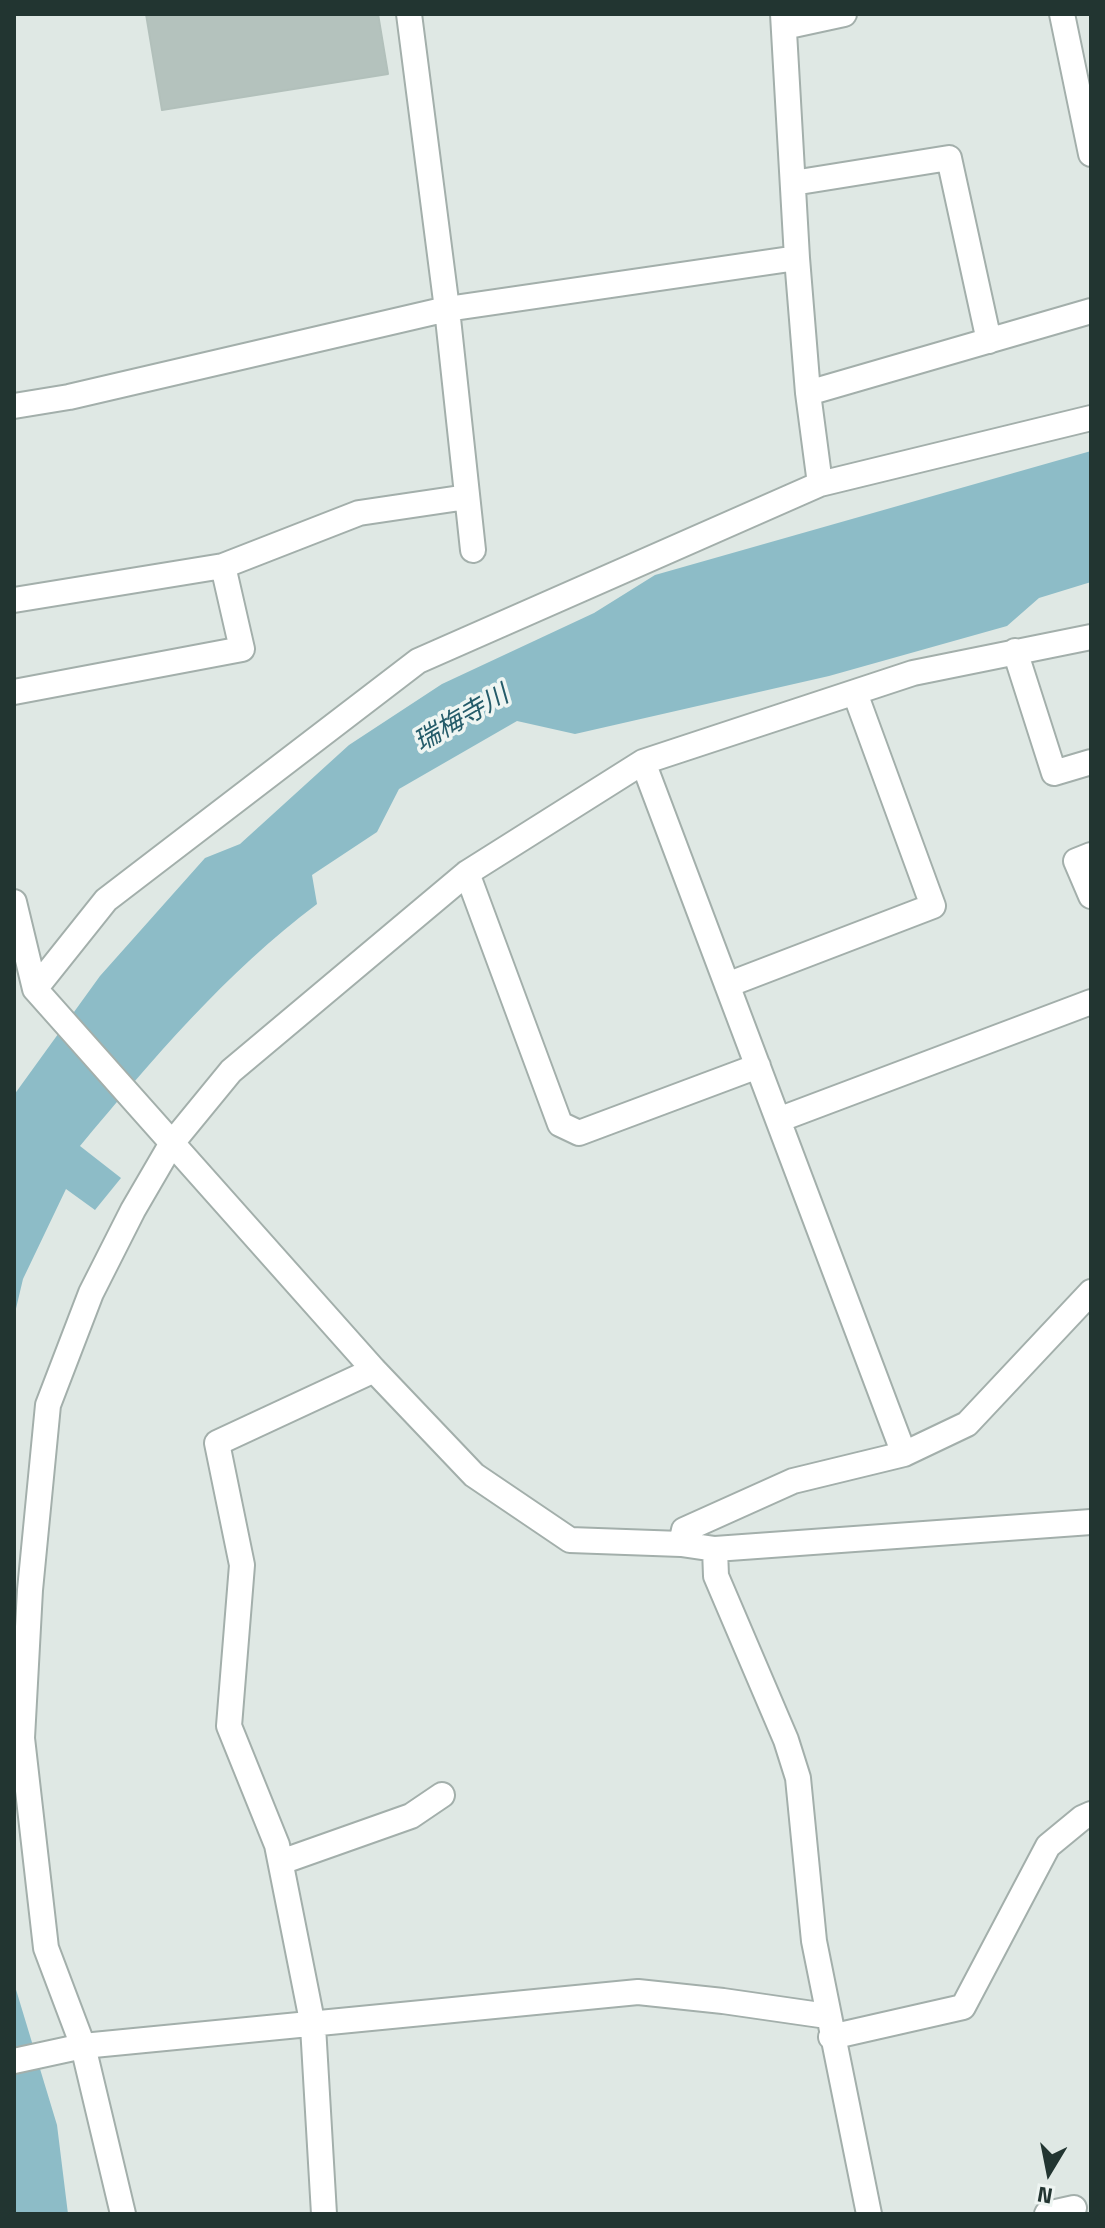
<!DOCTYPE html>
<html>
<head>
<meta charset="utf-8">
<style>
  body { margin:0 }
  #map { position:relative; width:1105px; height:2228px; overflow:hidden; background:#dfe8e4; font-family:"Titillium Web",sans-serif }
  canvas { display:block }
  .frame { position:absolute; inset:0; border:16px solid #223531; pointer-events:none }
  .north { position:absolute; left:1009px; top:2132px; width:80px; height:80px; -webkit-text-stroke:6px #eef5f2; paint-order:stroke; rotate:190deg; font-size:22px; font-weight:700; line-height:32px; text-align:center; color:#223531 }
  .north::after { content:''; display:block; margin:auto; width:28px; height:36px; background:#223531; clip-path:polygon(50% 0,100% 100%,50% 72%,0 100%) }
</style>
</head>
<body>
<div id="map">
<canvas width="1105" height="2228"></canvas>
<div class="frame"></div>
<div class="north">N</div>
</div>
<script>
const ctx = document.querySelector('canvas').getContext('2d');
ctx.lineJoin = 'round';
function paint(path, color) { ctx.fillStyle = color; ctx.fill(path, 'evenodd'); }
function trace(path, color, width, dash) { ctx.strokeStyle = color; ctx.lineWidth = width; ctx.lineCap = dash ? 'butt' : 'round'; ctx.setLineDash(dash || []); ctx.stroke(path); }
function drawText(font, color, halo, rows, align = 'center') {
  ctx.font = font + ' "Titillium Web","Noto Sans JP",sans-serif'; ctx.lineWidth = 7; ctx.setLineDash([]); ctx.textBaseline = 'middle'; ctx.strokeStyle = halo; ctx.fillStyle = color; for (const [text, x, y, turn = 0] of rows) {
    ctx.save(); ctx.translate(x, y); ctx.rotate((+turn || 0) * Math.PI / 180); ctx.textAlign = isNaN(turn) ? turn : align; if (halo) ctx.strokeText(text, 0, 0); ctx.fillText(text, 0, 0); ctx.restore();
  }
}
paint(new Path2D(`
  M1091,451V582L1039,598L1007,626L829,676L575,734L517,721L399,789L377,832L312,875L317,904C226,972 152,1060 80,1146L121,1178L95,1210L66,1189L23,1279L14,1317V1095L100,976L205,858L240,844L349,745L442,684L594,613L655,575Z
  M14,1983L57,2125L68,2214H14Z`), '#8dbcc7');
const building = new Path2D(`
  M146,14H378L388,74L162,110Z`);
paint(building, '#b4c2bd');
trace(building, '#b2c0bb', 2);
const minor = new Path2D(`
  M409,14L447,309L473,550
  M1062,14L1091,154
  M784,27L844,14
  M793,183L949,158L989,341
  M797,258L808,393L820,484
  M808,393L1091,311
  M14,406L69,397L447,309L797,258L783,14
  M14,600L223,566L359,513L467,497
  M1015,651L1054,773L1091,762
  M14,692L242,649L223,566
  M643,762L904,1454
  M1091,855L1076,861L1091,896
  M467,873L560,1124L579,1133L758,1066
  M14,902L35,989L374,1370L474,1475L570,1540L681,1544L715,1549L1091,1522
  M727,985L933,906L855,693
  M35,989L106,900L418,661L820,484L1091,418
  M778,1120L1091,1002
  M681,1544L684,1530L793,1481L904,1454L967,1424L1091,1292
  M715,1549L716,1576L786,1740L798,1778L814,1941L869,2214
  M281,1862L411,1816L442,1795
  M831,2037L963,2007L1048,1846L1082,1818L1091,1814
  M14,2061L83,2046L638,1992L723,2001L827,2016
  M123,2214L83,2046L46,1948L22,1738L30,1590L48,1405L91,1293L133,1210L172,1143L231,1071L467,873L643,762L913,673L1091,637
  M324,2214L313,2026L277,1845L229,1726L242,1565L217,1443L374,1370
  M1047,2214L1074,2208`);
trace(minor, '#a3afab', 28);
trace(minor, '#fff', 24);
drawText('italic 26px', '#245b69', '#eef5f2', [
  ["瑞梅寺川",462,720,-30]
]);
</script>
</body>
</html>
